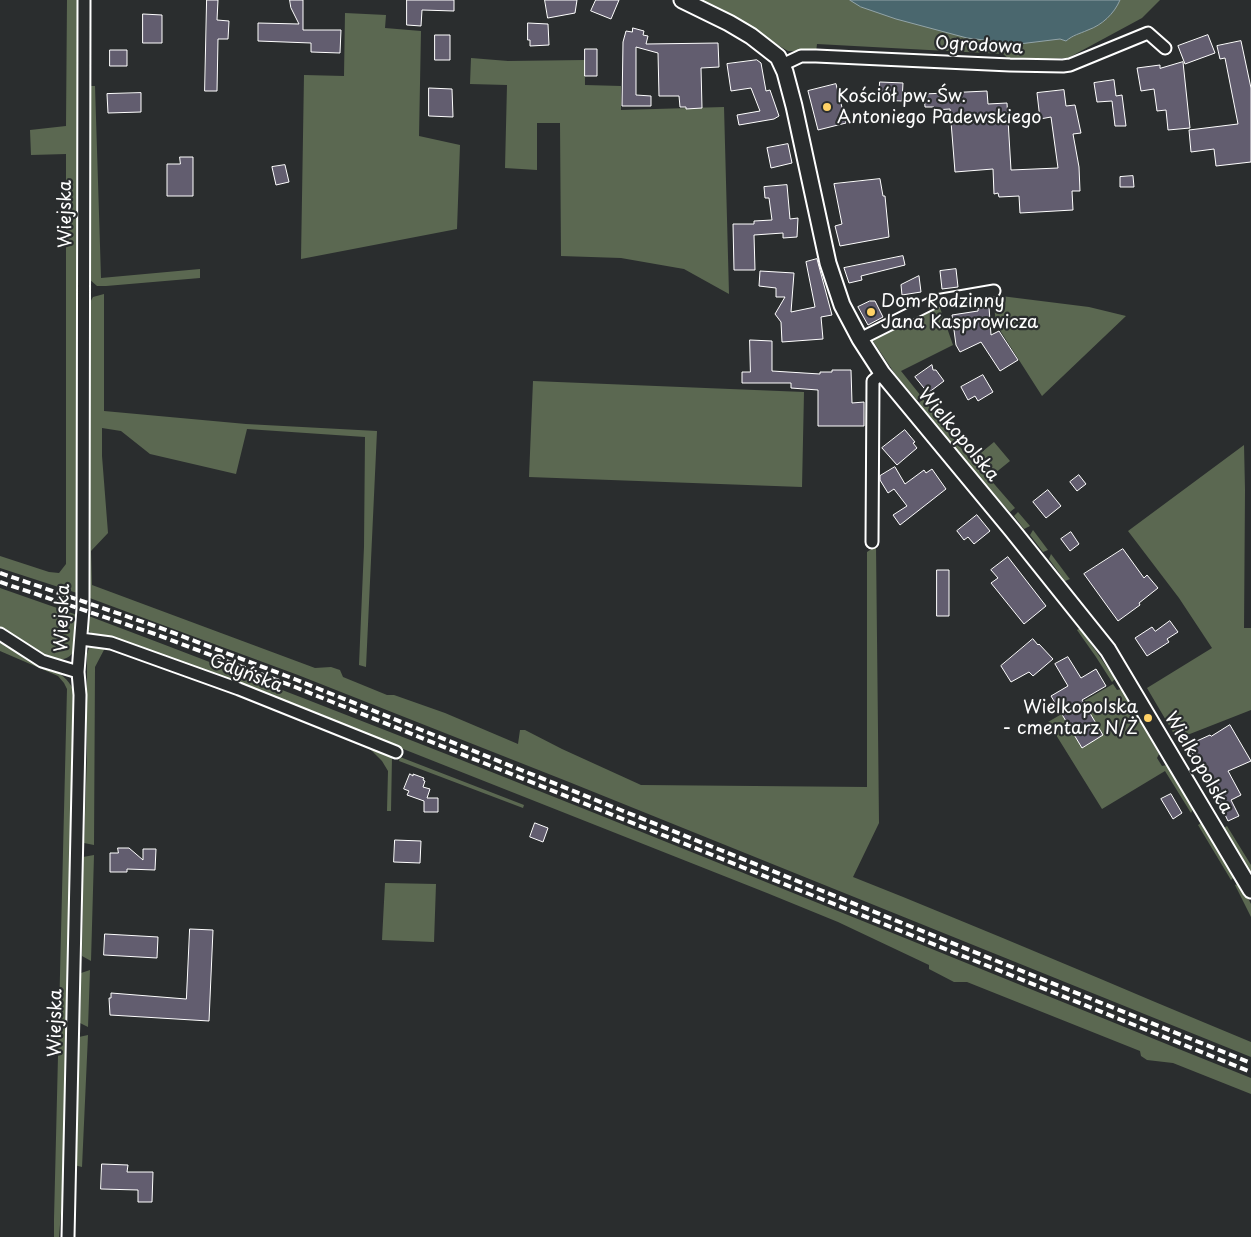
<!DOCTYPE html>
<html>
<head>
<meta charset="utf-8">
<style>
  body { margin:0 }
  canvas { display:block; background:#2a2d2e }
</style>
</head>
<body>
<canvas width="1251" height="1237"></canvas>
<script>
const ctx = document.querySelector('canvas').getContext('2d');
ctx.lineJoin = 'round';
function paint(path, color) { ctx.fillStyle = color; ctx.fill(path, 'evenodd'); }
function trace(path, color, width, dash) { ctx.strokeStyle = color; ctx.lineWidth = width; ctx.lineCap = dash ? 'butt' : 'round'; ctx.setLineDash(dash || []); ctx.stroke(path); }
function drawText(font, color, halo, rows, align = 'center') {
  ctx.font = font + ' "Playpen Sans",sans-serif'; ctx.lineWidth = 4.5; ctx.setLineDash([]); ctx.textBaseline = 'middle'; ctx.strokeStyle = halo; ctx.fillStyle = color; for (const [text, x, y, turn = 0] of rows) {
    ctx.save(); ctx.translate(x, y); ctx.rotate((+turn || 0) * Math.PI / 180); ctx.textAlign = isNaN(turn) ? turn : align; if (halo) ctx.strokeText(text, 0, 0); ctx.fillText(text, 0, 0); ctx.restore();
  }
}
paint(new Path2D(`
  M67,0H78L77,593L0,568V556L49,572L59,573L66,564V154L31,155L30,130L66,126Z
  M702,0H1160L1142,18L1068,58L1010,60L1003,54L817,44L816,52L788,51Z
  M345,13L386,15L385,28L421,31L419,136L460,145L457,229L301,259L304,75L344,76Z
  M471,58L508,61L585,60V85L621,86V110L724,107L729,294L684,269L621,258L561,256L560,123H537V170L505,168L507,85L470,84Z
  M89,86H95L101,278L200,269V278L106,286H97L88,278Z
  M104,294V411L246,424L377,431L366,667L359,665L364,547L365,437L247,429L236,474L150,454L121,431L102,428V456L108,533L91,551L92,585L315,668L331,667L340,670L343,677L387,695H394L445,713L518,744L520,730H525L562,749L641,785L867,787V552L876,546L879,823L853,877C987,930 1118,987 1251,1042V1057L569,782L298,675L87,597V308L93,297Z
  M993,295L1089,307L1126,316L1042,396L996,324Z
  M939,305L953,345L901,371L921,396L917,400L895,374L871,338Z
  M533,381L804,392L802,487L529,477Z
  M923,399L971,461L994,442L1010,461L989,478L1015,508L1010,512L968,465L919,403Z
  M1244,445L1245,490L1244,628H1251V710L1177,739L1147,688L1212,648L1179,598L1128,531Z
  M1018,512L1030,526L1024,529L1014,516Z
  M1033,530L1048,550L1043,552L1030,535Z
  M1051,554L1069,578L1070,579L1065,581L1049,559Z
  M0,588L77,615C76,626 78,640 74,650C63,677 14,637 0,628Z
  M86,615C477,762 863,922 1251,1078V1094L1173,1063L1147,1060L1141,1056L1140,1051L967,982H954L929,969V965L838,922L767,893L287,703L92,634L86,628Z
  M1080,628L1115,679L1112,682L1096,657L1077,630Z
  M0,641C9,647 18,653 28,658C46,667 63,670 73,689L64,1174L59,1237H54V1219L67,689L64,683L58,676L0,651Z
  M95,645L106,646L95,667L94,845L84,843L87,758V654L89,648Z
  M1113,684L1117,690L1122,689L1159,754L1157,758L1162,766L1167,765L1193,809L1191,813L1165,771L1102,809L1048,722Z
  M363,742L392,756L391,811H387L388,771L382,761Z
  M400,757L524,805L523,808L399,761Z
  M1203,822L1236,875L1231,880L1198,825Z
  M1227,826L1251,865V878L1222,829Z
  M94,855L91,961L82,956L83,857Z
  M385,883L436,884L434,942L382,940Z
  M1240,883L1251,904V917L1235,885Z
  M90,970L88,1027L80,1023L81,973Z
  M88,1035L82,1167L74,1165L79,1037Z`), '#5b6851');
const water = new Path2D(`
  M850,0H1120C1114,14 1102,25 1088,30C1079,34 1073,35 1066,41L1060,39L1019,44L967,38L896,19L861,7Z`);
paint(water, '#4a676e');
trace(water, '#92a4a8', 1);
const building = new Path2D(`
  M207,0H218L217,20L229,21L228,39H218L217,91H205Z
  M290,0H303V30H341L340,53L311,52V43L258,41V23L299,24L291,8Z
  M407,0H454V11L422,10L421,26L407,25Z
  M545,0H577L575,13L548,18Z
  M596,0H619L611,19L591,11Z
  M143,14L162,15V43H143Z
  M528,23L548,24L549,45L530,46V40H528Z
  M633,28L644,31L643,35L648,36L646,44L718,43L719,67L701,68L702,108L686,109V107H680L679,96H659L658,53L636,47V95L651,96V106H622L623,42L626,31L632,32Z
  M435,35H450V60H435Z
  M1208,35L1215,53L1185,64L1178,46Z
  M1241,41L1251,88V162L1216,166L1214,149L1191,152L1189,130L1238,124L1225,58L1220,59L1217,46Z
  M585,49H597V76H585Z
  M110,50H127V66H110Z
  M757,60L761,63L766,91L770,90L779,116L774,119L739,125L737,115L760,111L751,88L731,91L727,64Z
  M1183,62L1190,128L1168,130L1166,110L1157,111L1154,89L1141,91L1137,68L1160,65V68Z
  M1114,80L1116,96L1122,95L1126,126H1115L1112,101L1097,102L1094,83Z
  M880,82L903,83L902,101L879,100Z
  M836,84L846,123L818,130L808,91Z
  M429,88L452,89L453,117L429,116Z
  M1064,90L1066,106L1075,105L1081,133L1073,134L1079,167L1080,191H1072L1073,210L1020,213L1019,196L999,197L998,193L994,194L993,169L955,172L950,109L934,110V107H925L924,94L987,91L988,104L1007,103L1011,170L1058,168L1051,117L1040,119L1037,93Z
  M141,93V112L108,113L107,94Z
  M788,144L792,163L771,168L767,148Z
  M180,157H193V196H167V164H180Z
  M285,165L289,182L276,185L272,167Z
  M1133,176L1134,187H1120V177Z
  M880,179L883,196H885L889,237L840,246L835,226L842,224L834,184Z
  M787,185L790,219L798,218L797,237L783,238V233L754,235L755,270H734L733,224H754V221L772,220L769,198H765L764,187Z
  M903,256L905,265L861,276L862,280L849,283L844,268Z
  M817,259L832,315L821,317L823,339L782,342L781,322L775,314L785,297H776V288L759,286L760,271L794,273L791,312L815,307L806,262Z
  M956,269L958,287L942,289L940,271Z
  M919,276L921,292L902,295L901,285Z
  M870,301H875L883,317L868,325L858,307Z
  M989,307L991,335L999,331L1018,360L1000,371L981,342L960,352L956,345L952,315L978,311V309Z
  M750,340L772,341V371L820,374V372H832V370H851L852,403L864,402V426H818V390L791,388V383H742V372H750Z
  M932,365L933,370H936L944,381L928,393L915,377Z
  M983,375L993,392L978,401L975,396L968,400L961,387Z
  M905,430L915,442L913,443L917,448L897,465L882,448Z
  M895,467L905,484L924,470L926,473L932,469L946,489L900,525L893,515L907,506L894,489L888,493L880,480V476Z
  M1079,475L1086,484L1077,491L1070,482Z
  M1048,490L1061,506L1046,518L1033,502Z
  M977,515L990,531L974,544L968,537L964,540L957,531Z
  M1071,532L1079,544L1070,551L1061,539Z
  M1123,549L1144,578L1147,575L1158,588L1139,603L1140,605L1118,621L1084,574Z
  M1008,557L1046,606L1024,624L991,583L998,578L991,570Z
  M937,570H949V616H937Z
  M1170,621L1178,632L1167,639L1169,642L1147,656L1135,638L1152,627L1155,631Z
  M1033,639L1038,645L1039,644L1053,659L1033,676L1029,672L1011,682L1001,666Z
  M1068,657L1081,678L1096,669L1106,686L1082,700L1103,735L1082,748L1051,696L1068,686L1055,664Z
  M1230,725L1251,761L1228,771L1241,795L1231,800L1239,816L1228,821L1218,800L1188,745L1210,735L1211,736Z
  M410,774L413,776V774L424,778L423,780L425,781L423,787L430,789L427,798H438V812H424V801L407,795L409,791L404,789Z
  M1171,794L1182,813L1173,819L1161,799Z
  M535,823L548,828L543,842L530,837Z
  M395,840L421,841L420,863L394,862Z
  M118,848H129L143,860V849H156L155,870L127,869V872H110V853H118Z
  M190,929L213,930L209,1021L110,1015L109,998H111V993L186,999Z
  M105,934L158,937L157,958L104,955Z
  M102,1164L128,1165L127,1172H153L152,1202H138V1190L101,1189Z`);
paint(building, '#625d6f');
trace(building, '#fff', 1);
const street = new Path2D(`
  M782,65L801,56H816L1010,65L1063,66L1070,65L1148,33L1165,48
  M860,339L936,301L994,291
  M872,542L873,381L882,373
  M0,634L42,661L78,672
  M81,639L111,643L239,689L396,752
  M68,1237L80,695L78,672L83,609L84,0`);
const secondary = new Path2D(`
  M682,0L729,23L751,36L778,57L785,72L794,106L828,263L842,305L860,339L882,373L1012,530L1108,650L1251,890`);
trace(street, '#fff', 15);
trace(secondary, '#fff', 19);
trace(street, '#2a2d2e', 11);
trace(secondary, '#2a2d2e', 15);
trace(new Path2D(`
  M0,573L158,627L297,680L1251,1063
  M0,582L155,634L295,687L1251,1072`), '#fff', 4, [8, 4]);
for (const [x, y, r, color] of [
  [827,107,5,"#ffd166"],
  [871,312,5,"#ffd166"],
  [1148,718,5,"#ffd166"]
]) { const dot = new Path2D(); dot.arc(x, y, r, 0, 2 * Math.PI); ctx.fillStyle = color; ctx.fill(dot); trace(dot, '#2a2d2e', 2); }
drawText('18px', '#fff', '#2a2d2e', [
  ["Ogrodowa",979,46,3],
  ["Wiejska",66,214,-90],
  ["Wielkopolska",958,435,50],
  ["Wiejska",63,618,-88],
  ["Gdyńska",246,674,21],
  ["Wielkopolska",1198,763,59],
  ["Wiejska",56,1023,-89]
]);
drawText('18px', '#fff', '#2a2d2e', [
  ["Kościół pw. Św.",837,97],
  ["Antoniego Padewskiego",837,118],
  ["Dom Rodzinny",881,302],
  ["Jana Kasprowicza",881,323],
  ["Wielkopolska",1138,708,"right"],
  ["- cmentarz N/Ż",1138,729,"right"]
], 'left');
</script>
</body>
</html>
